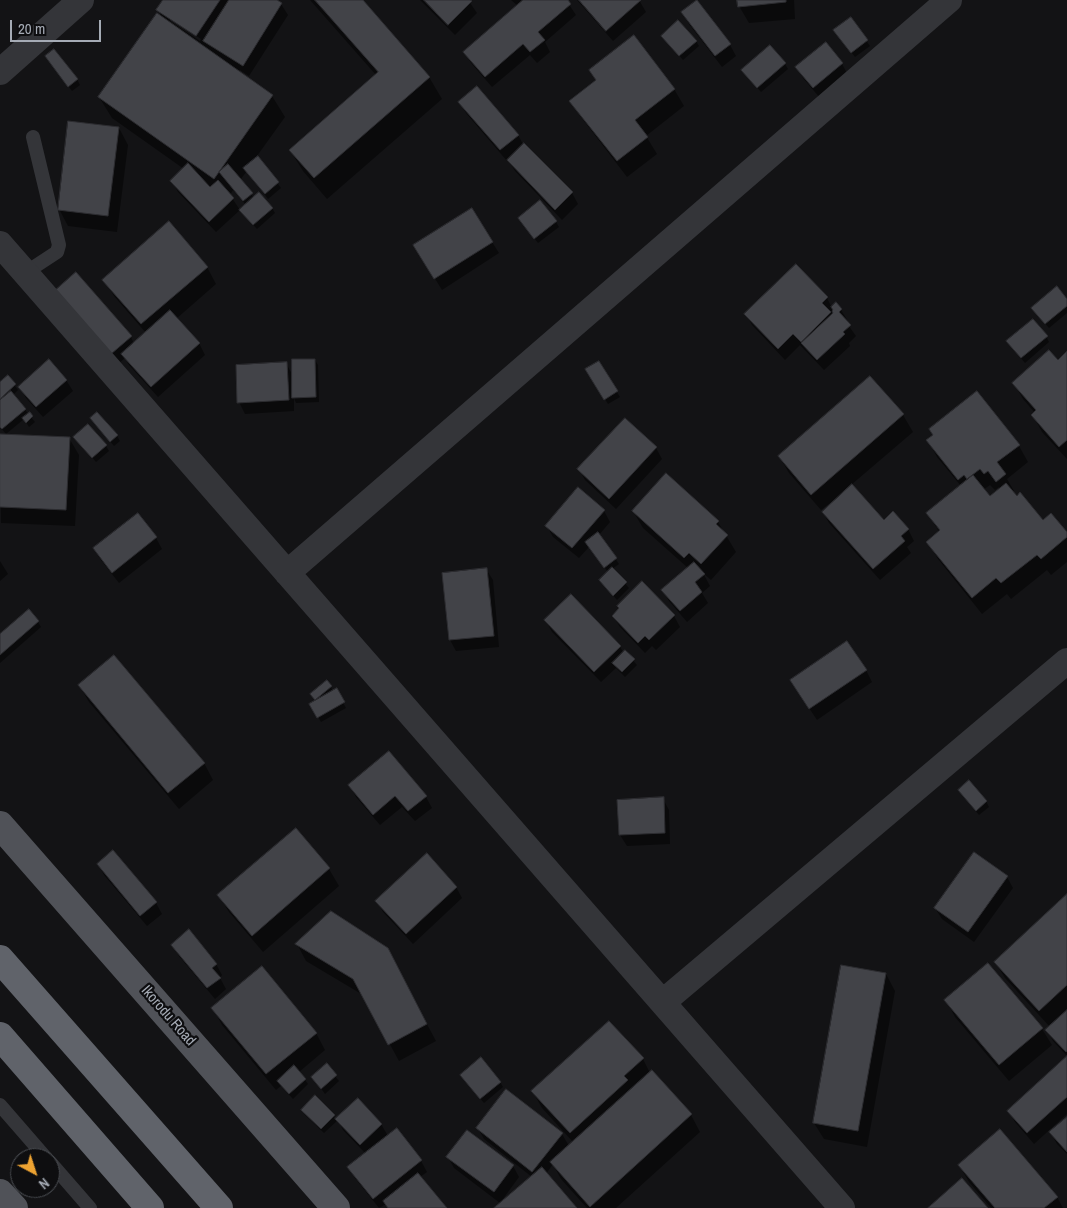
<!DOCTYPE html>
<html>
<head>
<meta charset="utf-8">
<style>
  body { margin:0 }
  #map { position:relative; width:1067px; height:1208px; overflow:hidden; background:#131315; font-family:"Archivo Narrow",sans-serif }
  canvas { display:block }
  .north { position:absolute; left:10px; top:1148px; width:50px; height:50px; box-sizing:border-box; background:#0e0e10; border:1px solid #4a4d52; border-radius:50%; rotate:140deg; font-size:14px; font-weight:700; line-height:20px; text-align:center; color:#a5abb5 }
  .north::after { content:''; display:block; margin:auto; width:18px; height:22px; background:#eda332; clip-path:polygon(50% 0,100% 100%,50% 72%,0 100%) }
  .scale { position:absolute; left:10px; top:20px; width:91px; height:22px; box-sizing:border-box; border:2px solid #a5abb5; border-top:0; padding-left:6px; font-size:15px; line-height:18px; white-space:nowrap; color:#a5abb5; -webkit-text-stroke:4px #0e0e10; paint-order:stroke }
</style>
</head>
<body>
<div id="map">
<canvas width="1067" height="1208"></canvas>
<div class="north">N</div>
<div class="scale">20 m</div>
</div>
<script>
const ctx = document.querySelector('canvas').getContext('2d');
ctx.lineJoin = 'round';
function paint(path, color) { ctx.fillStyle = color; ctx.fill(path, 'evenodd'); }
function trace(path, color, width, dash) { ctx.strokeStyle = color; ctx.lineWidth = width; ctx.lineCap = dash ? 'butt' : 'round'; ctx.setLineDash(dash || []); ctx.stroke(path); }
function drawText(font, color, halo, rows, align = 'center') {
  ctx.font = font + ' "Archivo Narrow",sans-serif'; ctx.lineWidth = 4.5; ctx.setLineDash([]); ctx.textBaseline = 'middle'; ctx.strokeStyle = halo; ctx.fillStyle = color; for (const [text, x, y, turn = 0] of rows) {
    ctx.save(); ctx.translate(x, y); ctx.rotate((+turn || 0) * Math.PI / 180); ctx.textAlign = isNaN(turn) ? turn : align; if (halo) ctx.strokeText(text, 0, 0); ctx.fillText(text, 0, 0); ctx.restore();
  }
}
paint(new Path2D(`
  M164,0H274L281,4L288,15L249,76L240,70L238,72L272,96L285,117L257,156L281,188L268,199L247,171L240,180L254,198L272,208L275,213L257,229L244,215L246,205L233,190L230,195L240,210L216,232L178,192L172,181L184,169L112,118L99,97L163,19L158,10ZM170,18L201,39L200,41L170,21Z
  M310,0H362L429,77L442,99L327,199L303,171L290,150L376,75Z
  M420,0H468L477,13L455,35Z
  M511,0H566L576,15L545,42L550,52L537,63L530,55L492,87L471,63L465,52L518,6Z
  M577,0H639L646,12L613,41Z
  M738,0H794L795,19L749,23L739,6Z
  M697,2L730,45L736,56L722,67L689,24L683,13Z
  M850,18L870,46L855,57L838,35Z
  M663,36L696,41L699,46L683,60Z
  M825,44L842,64L848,75L820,98L803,78L797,67Z
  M46,57L77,79L80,85L72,91Z
  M785,64L788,69L761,92L746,75Z
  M591,71L674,89L684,106L646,136L657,154L627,177L581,117L571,101L597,81Z
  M460,102L518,135L524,146L572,193L578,204L562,220L515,171L508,160L507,161L466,113Z
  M119,128L128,145L117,232L68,226L59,209Z
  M556,222L559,227L538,243L522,223Z
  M492,242L499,253L442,290L421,256Z
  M207,267L216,284L176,319L199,343L205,355L158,397L129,365L125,358L111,370L57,307L131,337L134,344L146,333L114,296L104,280Z
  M827,298L832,308L841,310L848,321L846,322L856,336L849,343L850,346L824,370L800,345L785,360L752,325L746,314Z
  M1067,301V313L1049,328L1036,313Z
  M1046,336L1049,342L1025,363L1011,346Z
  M1067,353V459L1042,432L1033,415L1035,413L1023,399L1014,383L1058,361Z
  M315,360L318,365L319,402L296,403L294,398V411L245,414L239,402L286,363L293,376Z
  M598,362L620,397L608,404L587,370Z
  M8,377L18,390L13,395L35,422L29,427L24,419L6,434L0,427V383Z
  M870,378L903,415L913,432L851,485L884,521L908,529L914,541L907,547L911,553L880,580L829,523L823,512L835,501L834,500L821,510L789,473L779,456Z
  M66,380L73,391L43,417L26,398L20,387Z
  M91,419L117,436L120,441L114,446Z
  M0,435L69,438L79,455L75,526L1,523Z
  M75,437L106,446L109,451L96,462Z
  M928,440L1019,446L1028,462L1007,479L1014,491L1013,493L1043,522L1067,534V562L1051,575L1047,570L1011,599L1007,594L982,614L938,559L928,542L939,532L928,513L961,486L937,457ZM990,485L995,490L999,487L1000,489L989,498L983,490ZM936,527H939L943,536Z
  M656,448L662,459L616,509L585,480L579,469Z
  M604,511L610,522L599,535L619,564L612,569L629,588L617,600L600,580L608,572L589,547L579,558L553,537L547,526Z
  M633,511L718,522L736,552L711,580L703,573L710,586L702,593L708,603L687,622L669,601L663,590L688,568L643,528Z
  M156,538L162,549L119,583L101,560L94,549Z
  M0,561L8,574L0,581Z
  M486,569L493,580L499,647L456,651L450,640L443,574Z
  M613,616H674L680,627L656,650L652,646L645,653L620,627Z
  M546,621L620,647L624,653L625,652L637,665L625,677L616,668L601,682L552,632Z
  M38,622L41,627L0,663V636Z
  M866,670L872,682L817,720L791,681Z
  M79,685L204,763L213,780L179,809L89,702Z
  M331,687L333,692L336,690L346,708L321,722L311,705L316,702L314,699Z
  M350,786L426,797L432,808L415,821L402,807L380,825L356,797Z
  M959,791L986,801L989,807L979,815Z
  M663,799L669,810L670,844L627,846L620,835L619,801Z
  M295,830L329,869L339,886L263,952L229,912L219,896Z
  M98,864L156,903L162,914L147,926L104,875Z
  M1007,877L1013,888L974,942L942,919L935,908Z
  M456,887L462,898L413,944L383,912L377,901Z
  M1067,895V1056L1053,1041L1047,1030L1050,1027L1005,978L995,962Z
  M297,944L394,963L436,1041L399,1061L363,995L306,961Z
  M172,945L216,964L222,975L220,978L226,989L215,999L179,956Z
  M886,974L895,991L867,1147L824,1139L814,1123Z
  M946,1000L1042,1029L1052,1045L1009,1081L955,1017Z
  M213,1008L316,1033L325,1050L299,1072L308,1084L293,1099L281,1086L276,1090L222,1025Z
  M1067,1058V1114L1034,1144L1015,1122L1009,1111Z
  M643,1059L650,1073L652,1071L691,1115L700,1132L616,1208H587L561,1179L553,1164L546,1174L575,1208H496L532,1177L484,1139L478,1128L562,1134L569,1146L573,1142L542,1108L533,1092Z
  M326,1065L339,1081L325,1094L313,1077Z
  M465,1080L500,1082L503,1087L484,1103Z
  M315,1097L336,1120L358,1100L381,1124L388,1136L397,1130L421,1161L427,1172L420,1177L445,1208H388L386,1204L379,1208L355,1178L349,1167L366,1154L343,1130L338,1120L324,1133L305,1115L302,1110Z
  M1067,1118V1154L1057,1144L1051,1133Z
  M448,1157L513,1166L519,1177L500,1203L454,1168Z
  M959,1165L1057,1197L1063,1208H991L969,1182Z`), '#0007');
const building = new Path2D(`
  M163,0H220L196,36L156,10Z
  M229,0H277L282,3L243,66L203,41Z
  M315,0H363L430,77L314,178L289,150L378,72Z
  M424,0H470L472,1L448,25Z
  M523,0H568L571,4L538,32L545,40L530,52L523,44L485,77L463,52Z
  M579,0H641L606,31Z
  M697,0L731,44L715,56L681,12Z
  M737,0H786V2L738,7Z
  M157,13L273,95L214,179L98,97Z
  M851,17L868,40L851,53L833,30Z
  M678,20L697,41L679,56L661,36Z
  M634,35L675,89L635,120L648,137L617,161L569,101L596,80L589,70Z
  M826,42L843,63L813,88L795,67Z
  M770,45L786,63L757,88L741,70Z
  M54,49L78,79L68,87L45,56Z
  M477,86L519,135L500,150L458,102Z
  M68,121L119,127L108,216L58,210Z
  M524,143L573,192L555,210L507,160Z
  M258,156L279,182L265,194L243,168Z
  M188,163L210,187L218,180L234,198L209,222L170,181Z
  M228,164L253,193L243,201L219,172Z
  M259,192L273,208L253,225L239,210Z
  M540,200L557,221L534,239L518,218Z
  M472,208L493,242L434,279L413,245Z
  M169,221L208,267L141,324L102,280Z
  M796,264L828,297L822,303L831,312L801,342L793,334L778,349L744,314Z
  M76,272L132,336L104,360L49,296Z
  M1057,286L1067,299V306L1045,324L1031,308Z
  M836,302L842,309L839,312L851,325L843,332L845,334L817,360L801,343L833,313L832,311L833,310L831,307Z
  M170,310L200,343L151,387L121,354Z
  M1033,319L1048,336L1021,358L1006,341Z
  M1049,350L1058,360L1067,351V440L1059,447L1031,415L1036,410L1012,383Z
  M49,359L67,380L36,407L18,387Z
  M292,359H315L316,397L292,398Z
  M599,361L618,391L604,400L585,369Z
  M287,362L289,400L237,403L236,365Z
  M8,375L16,384L0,399V382Z
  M870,376L904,414L811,495L778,456Z
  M11,391L26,409L2,429L0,427V400Z
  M977,391L1020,445L997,462L1006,474L996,482L988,471L984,474L980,469L967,479L964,475L958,480L926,440L933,435L929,429Z
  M30,412L33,416L26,423L22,418Z
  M97,412L118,435L110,442L90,418Z
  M625,418L657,447L609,499L577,469Z
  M88,424L107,445L92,458L73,437Z
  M0,434L70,437L66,510L0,507Z
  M666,473L719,521L716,524L728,535L701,564L689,553L684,558L632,511Z
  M973,475L990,496L1006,483L1017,496L1020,492L1043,520L1051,513L1067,532V537L1041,559L1037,555L1001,583L996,578L972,598L926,542L940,530L926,513Z
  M852,484L884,520L893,511L909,529L901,536L905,541L873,569L822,512Z
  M578,487L605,510L572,548L545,526Z
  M138,513L157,537L112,573L93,548Z
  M598,532L617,558L604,568L585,542Z
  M694,562L705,574L695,582L702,592L680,611L661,590Z
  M612,567L627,582L613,596L599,580Z
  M487,568L494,636L449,640L442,573Z
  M642,581L675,615L649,640L645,636L638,643L612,616L619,608L617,606Z
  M571,594L621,646L594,672L544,620Z
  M29,609L39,621L0,655V634Z
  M847,641L867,670L809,709L790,680Z
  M625,650L635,659L622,672L612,663Z
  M114,655L205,763L168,793L78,685Z
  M327,680L332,686L315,700L310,694Z
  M337,688L345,702L317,718L309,704Z
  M389,751L427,796L408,811L395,796L373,815L348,785Z
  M969,780L987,801L976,811L958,790Z
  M664,797L665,833L619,835L617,800Z
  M296,828L330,868L252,936L217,895Z
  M113,850L157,902L140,916L97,864Z
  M974,852L1008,876L968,932L934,908Z
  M427,853L457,887L406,934L375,901Z
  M1067,894V985L1039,1011L994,962Z
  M331,911L388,948L427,1024L388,1045L353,979L295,944Z
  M189,929L217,964L212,968L221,978L207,988L171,945Z
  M988,963L1043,1028L999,1065L944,1000Z
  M841,965L886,973L858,1131L813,1123Z
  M262,966L317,1033L266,1074L211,1008Z
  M1067,1010V1051L1066,1052L1045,1030Z
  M609,1021L644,1058L624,1076L628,1080L570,1133L531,1091Z
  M1067,1056V1097L1027,1133L1007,1111Z
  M481,1057L501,1082L480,1099L460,1075Z
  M327,1063L337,1075L321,1089L311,1077Z
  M294,1065L306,1079L289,1094L277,1081Z
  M652,1070L692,1114L590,1207L550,1162Z
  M506,1089L563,1133L532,1172L476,1128Z
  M315,1095L335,1115L321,1129L301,1110Z
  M358,1098L382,1124L360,1145L335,1119Z
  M1067,1117V1152L1049,1132Z
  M397,1128L422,1160L373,1199L347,1167Z
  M1000,1129L1058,1197L1044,1208H995L958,1165Z
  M467,1130L514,1165L494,1192L446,1157Z
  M542,1167L577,1208H494Z
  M418,1173L447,1208H388L383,1201Z
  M962,1178L988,1208H928Z`);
paint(building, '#424348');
trace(building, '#2d2d31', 1);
trace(new Path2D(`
  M25,273L57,252L59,245L33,137
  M0,1105L46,1158
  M50,1162L90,1208`), '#343539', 14);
trace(new Path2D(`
  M0,72L81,0
  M0,244L842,1208
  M287,573L949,0
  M663,1002L1067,661`), '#343539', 26);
trace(new Path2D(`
  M0,825L336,1208
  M0,1193L14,1208`), '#505258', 28);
trace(new Path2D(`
  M0,959L219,1208
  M0,1036L150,1208`), '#60636a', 28);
drawText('15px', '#a5abb5', '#0e0e10', [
  ["Ikorodu Road",168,1016,49]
]);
</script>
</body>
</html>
